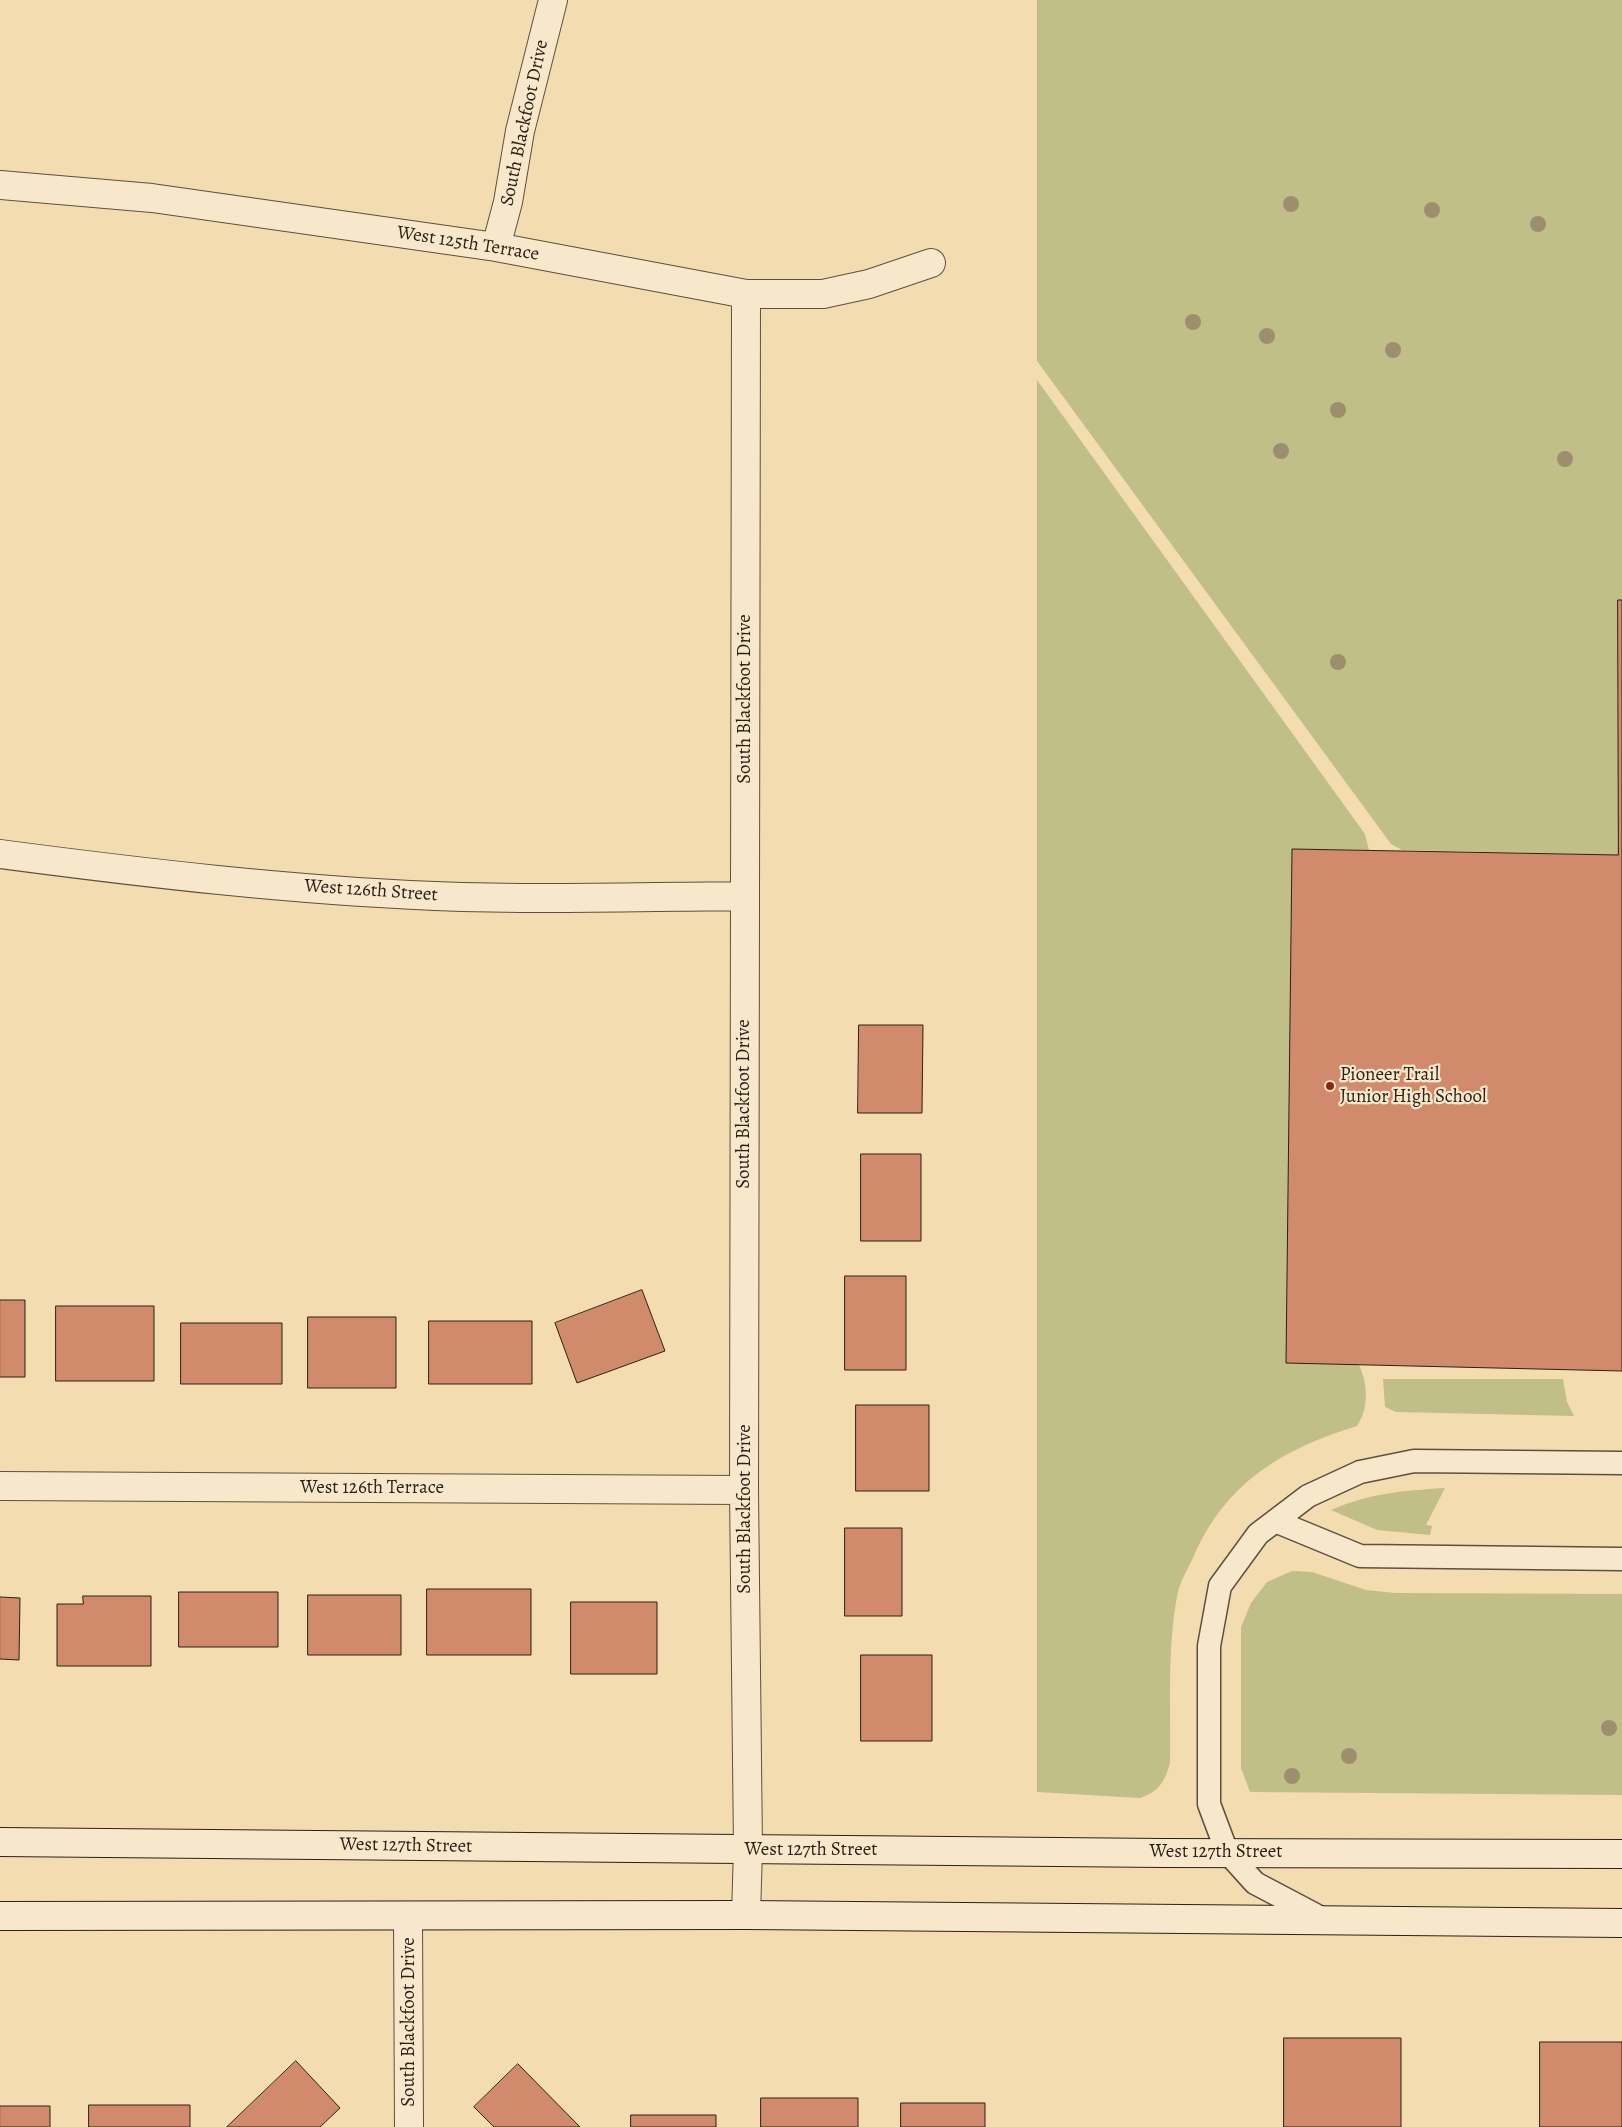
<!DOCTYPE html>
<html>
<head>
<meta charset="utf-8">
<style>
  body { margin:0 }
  canvas { display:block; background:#f3dcaf }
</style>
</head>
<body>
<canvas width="1622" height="2127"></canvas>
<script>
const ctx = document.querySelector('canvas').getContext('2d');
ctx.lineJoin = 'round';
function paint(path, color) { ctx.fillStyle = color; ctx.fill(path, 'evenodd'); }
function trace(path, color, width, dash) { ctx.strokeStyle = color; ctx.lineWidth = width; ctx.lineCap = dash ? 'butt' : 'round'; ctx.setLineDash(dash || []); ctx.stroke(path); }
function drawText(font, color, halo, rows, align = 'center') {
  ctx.font = font + ' Alegreya,serif'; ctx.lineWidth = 4.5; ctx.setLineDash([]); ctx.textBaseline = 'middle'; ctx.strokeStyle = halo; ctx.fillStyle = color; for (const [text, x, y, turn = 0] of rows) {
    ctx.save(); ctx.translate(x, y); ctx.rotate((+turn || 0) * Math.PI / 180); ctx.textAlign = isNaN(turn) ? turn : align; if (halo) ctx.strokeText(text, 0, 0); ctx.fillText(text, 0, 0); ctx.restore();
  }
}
paint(new Path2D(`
  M1037,0H1622V600H1618V855L1402,850L1391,844L1037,361Z
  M1037,380L1365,834L1369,850L1293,849L1359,1365C1368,1384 1369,1408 1357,1426C1282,1449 1225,1483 1193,1558C1187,1570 1179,1584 1177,1596C1167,1650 1171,1708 1170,1763C1165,1781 1159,1792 1140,1798L1037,1792Z
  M1383,1379H1563L1567,1402L1574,1416L1396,1412L1385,1407Z
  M1445,1488L1426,1525L1432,1526L1430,1535L1377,1530L1331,1510C1371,1493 1401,1491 1445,1488Z
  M1292,1571L1312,1572L1366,1590L1395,1593L1622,1594V1795L1250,1792L1241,1768V1627L1251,1603L1267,1582Z`), '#bfbf87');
const building = new Path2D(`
  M1618,600H1622V1371L1286,1363L1292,849L1618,855Z
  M859,1025H923L922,1113H858Z
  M861,1154H921V1241H861Z
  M845,1276H906V1370H845Z
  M642,1290L665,1351L577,1383L555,1323Z
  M0,1300H25V1377H0Z
  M56,1306H154V1381H56Z
  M308,1317H396V1388H308Z
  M429,1321H532V1384H429Z
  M181,1323H282V1384H181Z
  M856,1405H929V1491H856Z
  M845,1528H902V1616H845Z
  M427,1589H531V1655H427Z
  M179,1592H278V1647H179Z
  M308,1595H401V1655H308Z
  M83,1596H151V1666H57V1604H83Z
  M0,1597L20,1598L19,1660L0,1659Z
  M571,1602H657V1674H571Z
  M861,1655H932V1741H861Z
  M1284,2038H1401V2127H1284Z
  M1540,2042H1622V2127H1540Z
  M296,2061L340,2108L320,2127H227Z
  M518,2064L580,2127H494L474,2107Z
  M761,2098H858V2127H761Z
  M901,2103H985V2127H901Z
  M89,2105H190V2127H89Z
  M0,2106H50V2127H0Z
  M631,2115H716V2127H631Z`);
paint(building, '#d18a6b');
trace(building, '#2b2118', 1);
const lane = new Path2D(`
  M1275,1521L1360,1556L1622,1559
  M1325,1920L1255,1883L1227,1852L1209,1804V1646L1220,1586L1258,1534L1308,1496L1360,1472L1414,1461L1622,1463`);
const street = new Path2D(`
  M0,185L152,198L496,247L746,294H823L869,284L931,263
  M496,247L508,202L520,131L553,0
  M746,294L744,1490L748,1849L746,1915
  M0,854C144,873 290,890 435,896C538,900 642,897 745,896
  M0,1486L744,1490
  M408,1917L409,2127`);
const secondary = new Path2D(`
  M0,1842L1163,1853L1622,1854
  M0,1916L746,1915L1622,1923`);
trace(lane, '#5d503e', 25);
trace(street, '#5d503e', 30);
trace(secondary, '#2b2118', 30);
trace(lane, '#f7e8cb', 22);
trace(street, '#f7e8cb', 28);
trace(secondary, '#f7e8cb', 28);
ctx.fillStyle = '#9d8f6e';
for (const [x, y] of [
  [1291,204],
  [1432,210],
  [1538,224],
  [1193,322],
  [1267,336],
  [1393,350],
  [1338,410],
  [1281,451],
  [1565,459],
  [1338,662],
  [1609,1728],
  [1349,1756],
  [1292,1776]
]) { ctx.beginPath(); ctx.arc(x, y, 8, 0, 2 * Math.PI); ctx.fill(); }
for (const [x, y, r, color] of [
  [1330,1086,5,"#8f2418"]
]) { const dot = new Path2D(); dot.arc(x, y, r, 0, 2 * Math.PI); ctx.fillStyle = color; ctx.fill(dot); trace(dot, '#f7e8cb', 2); }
drawText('19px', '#2b2118', '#f7e8cb', [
  ["South Blackfoot Drive",525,123,-78],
  ["West 125th Terrace",468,244,9],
  ["South Blackfoot Drive",745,699,-90],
  ["West 126th Street",371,891,4],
  ["South Blackfoot Drive",744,1104,-90],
  ["West 126th Terrace",372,1488],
  ["South Blackfoot Drive",745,1509,-90],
  ["West 127th Street",406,1846,1],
  ["West 127th Street",811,1850],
  ["West 127th Street",1216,1852],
  ["South Blackfoot Drive",409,2022,-90]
]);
drawText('19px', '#2b2118', '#f7e8cb', [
  ["Pioneer Trail",1340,1075],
  ["Junior High School",1340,1097]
], 'left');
</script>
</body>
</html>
